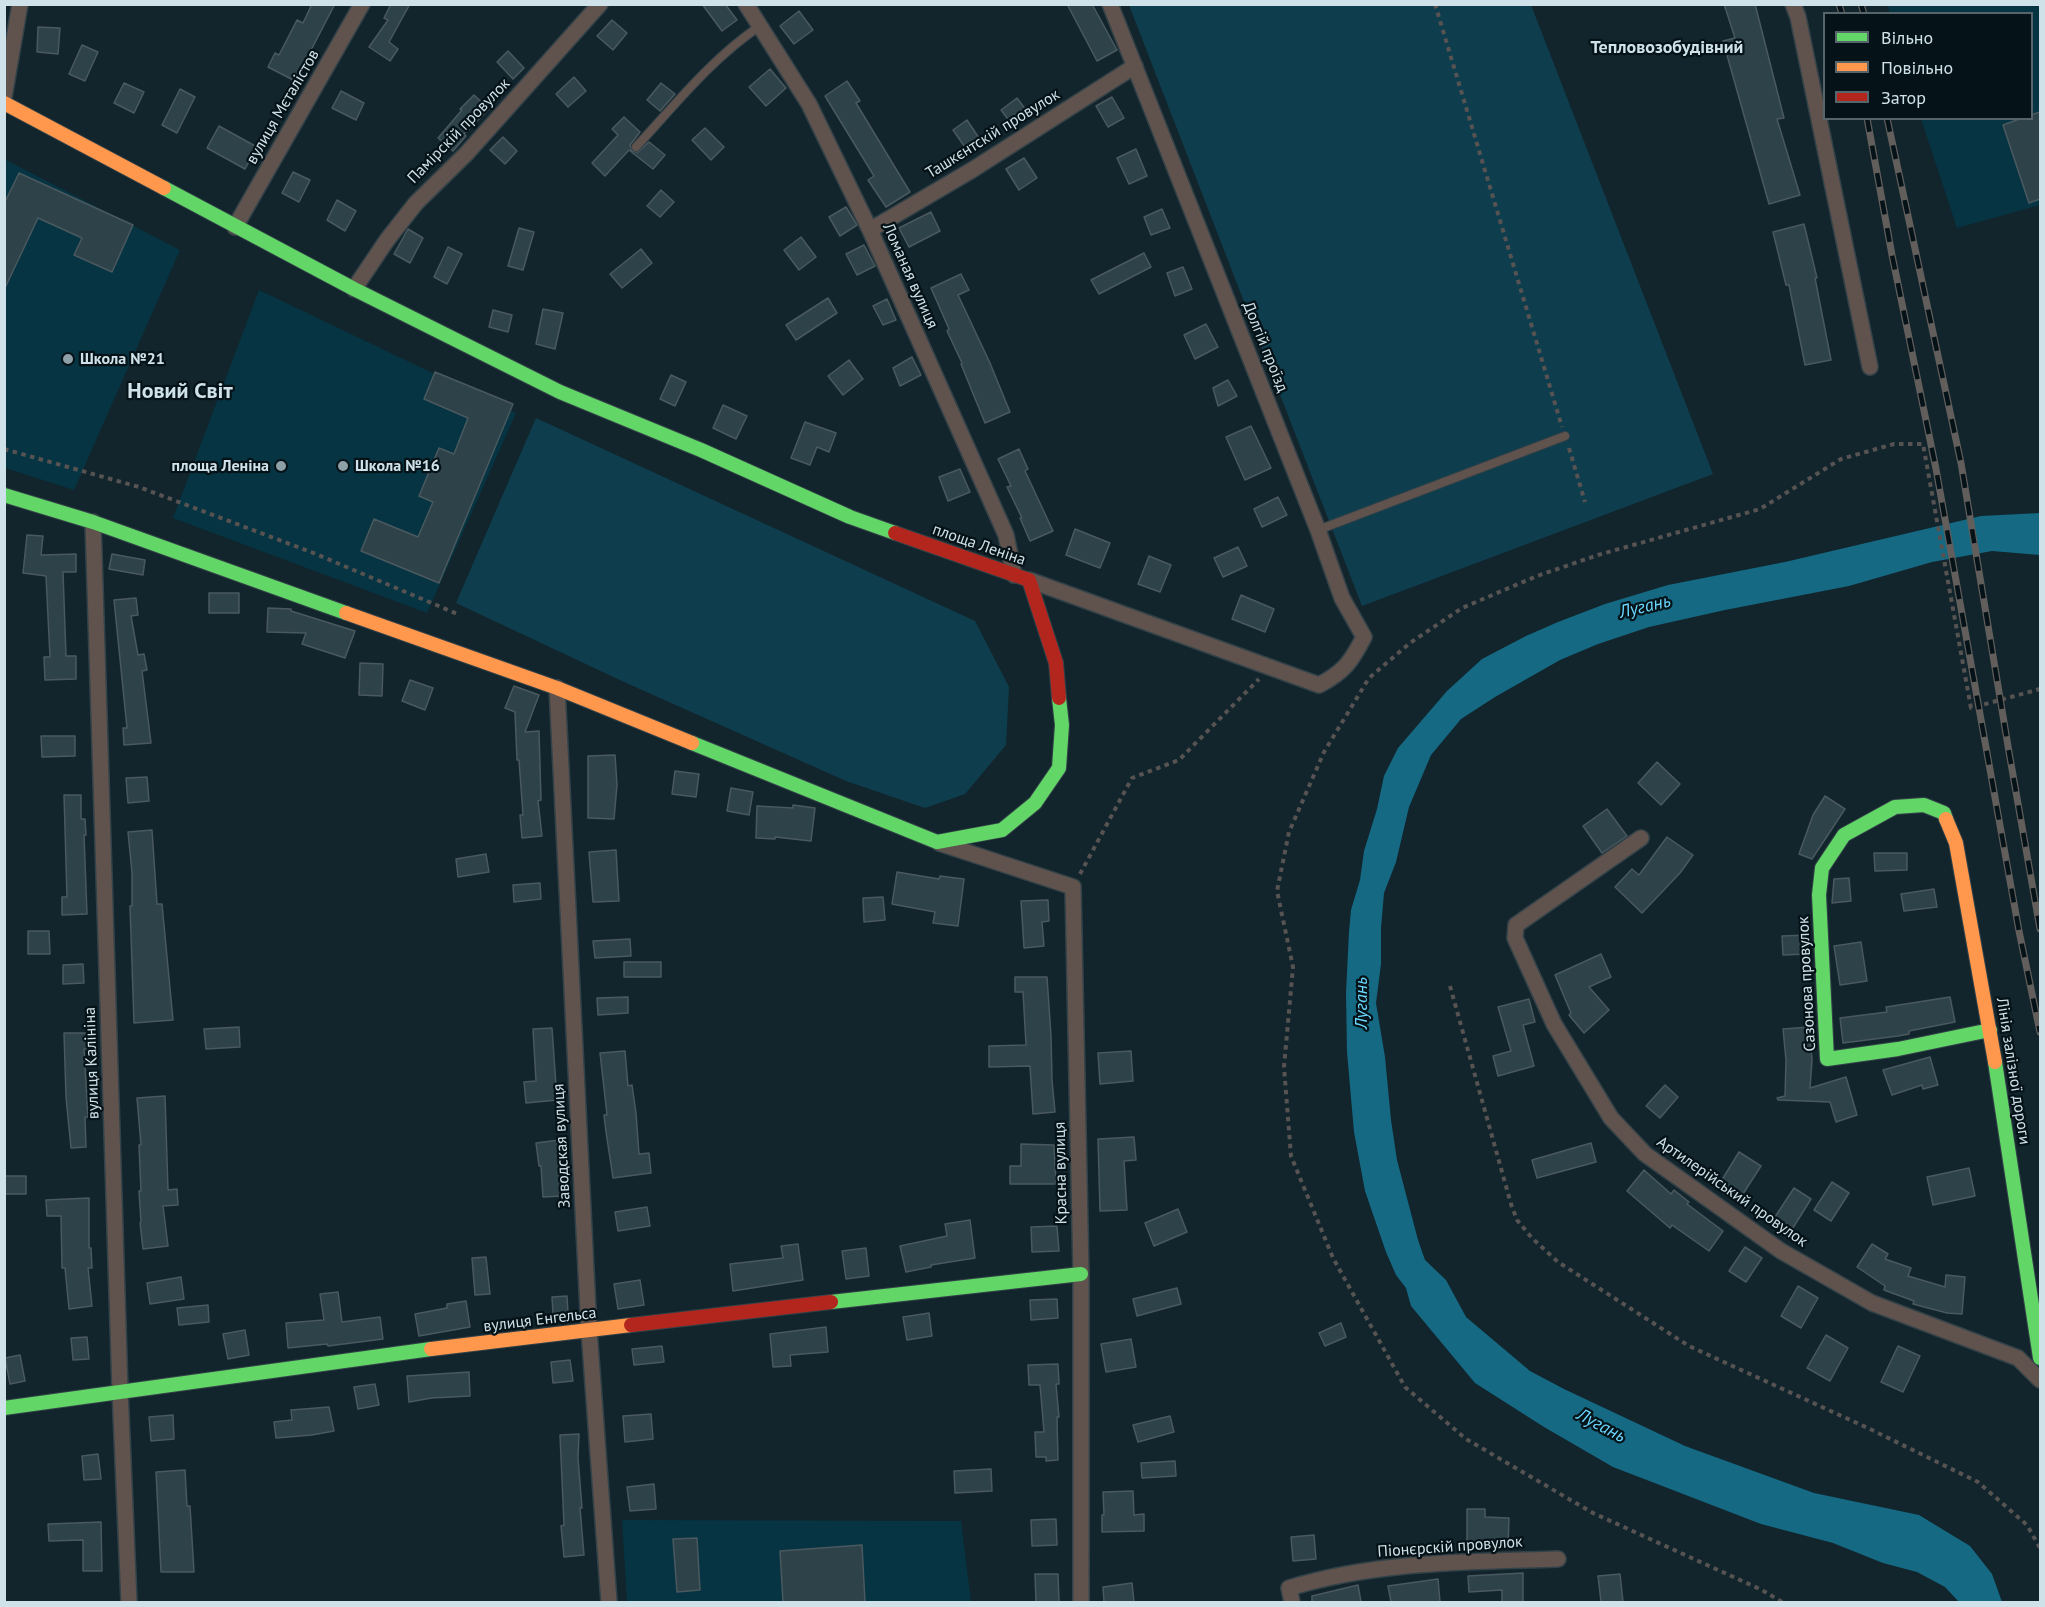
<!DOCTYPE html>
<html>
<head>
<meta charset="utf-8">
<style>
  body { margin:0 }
  #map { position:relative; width:2045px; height:1607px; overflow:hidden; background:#12252c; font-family:"PT Sans",sans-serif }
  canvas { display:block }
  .frame { position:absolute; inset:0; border:6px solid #cfe1e9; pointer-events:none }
  .legend { position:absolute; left:1823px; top:12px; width:210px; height:108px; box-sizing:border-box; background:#051217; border:2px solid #56656b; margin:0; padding:8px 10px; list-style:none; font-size:18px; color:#cfe1e9 }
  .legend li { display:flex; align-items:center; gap:12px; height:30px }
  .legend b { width:30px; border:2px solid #56656b }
</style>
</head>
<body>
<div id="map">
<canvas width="2045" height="1607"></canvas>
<div class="frame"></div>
<ul class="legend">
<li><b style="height:8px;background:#63d668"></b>Вільно</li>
<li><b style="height:8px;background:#ff974d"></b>Повільно</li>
<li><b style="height:8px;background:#b3261e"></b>Затор</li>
</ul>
</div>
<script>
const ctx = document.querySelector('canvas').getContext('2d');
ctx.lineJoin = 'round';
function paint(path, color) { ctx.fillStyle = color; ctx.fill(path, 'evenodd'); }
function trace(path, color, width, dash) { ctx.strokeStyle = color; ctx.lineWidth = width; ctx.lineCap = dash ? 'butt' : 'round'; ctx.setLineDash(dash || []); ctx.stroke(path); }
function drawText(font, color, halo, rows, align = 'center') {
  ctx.font = font + ' "PT Sans",sans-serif'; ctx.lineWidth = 4.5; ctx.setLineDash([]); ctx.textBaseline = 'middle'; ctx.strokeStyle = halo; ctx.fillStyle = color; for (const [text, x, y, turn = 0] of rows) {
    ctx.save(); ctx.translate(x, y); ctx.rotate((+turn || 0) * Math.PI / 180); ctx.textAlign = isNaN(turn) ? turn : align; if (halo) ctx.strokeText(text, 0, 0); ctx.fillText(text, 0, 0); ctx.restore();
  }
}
paint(new Path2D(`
  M1887,5H2040V205L1957,228L1921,119L2032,118V14L1890,13Z
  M4,159L180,250L74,490L5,468Z
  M259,290L516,413L427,613L173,518Z
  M622,1520L961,1521L971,1602H627Z`), '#063442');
paint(new Path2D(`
  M1129,5H1531L1713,474L1362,606Z
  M536,418L975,621L1009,687L1006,745L965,794L925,808L846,781L622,681L456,603Z`), '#0e3e4e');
paint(new Path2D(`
  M2040,513V555L1992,551L1932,562L1849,586L1725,610L1649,627L1598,644L1560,660L1495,697L1461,719L1431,755L1409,807L1396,862L1384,893L1381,928V964L1376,1003L1385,1057L1391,1120L1397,1160L1418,1240L1425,1260L1446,1280L1466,1317L1530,1371L1564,1389L1685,1446L1814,1493L1919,1515L1970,1546L1992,1574L2002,1602H1959L1945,1587L1917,1572L1883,1563L1833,1543L1761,1524L1613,1467L1544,1427L1475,1383L1411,1306L1406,1288L1396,1275L1386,1252L1365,1191L1354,1132L1347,1052L1346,993L1349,932L1351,910L1360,880L1364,851L1377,809L1384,776L1398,748L1447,691L1482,659L1526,636L1558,622L1605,604L1668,585L1785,562L1981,516Z`), '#156983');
const building = new Path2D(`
  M312,4H335L295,81L268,67L275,53L279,55L297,20L303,23Z
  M391,4H410L389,42L398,49L390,61L369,47L388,20L384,18Z
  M702,4H725L737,20L722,31Z
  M1067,4H1092L1117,50L1097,61Z
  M1724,4H1755L1784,118L1777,119L1800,195L1769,204L1723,41L1735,38Z
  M799,11L813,30L794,44L780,26Z
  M612,20L627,33L613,50L597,36Z
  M38,27L60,28L58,54L37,52Z
  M82,45L98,52L85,81L69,74Z
  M508,51L524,68L513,79L497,62Z
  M770,69L786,88L766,106L749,87Z
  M574,77L586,91L568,107L556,94Z
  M847,81L860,101L856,103L910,192L886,207L868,180L874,176L825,96Z
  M124,83L144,92L134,113L114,103Z
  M661,83L675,94L660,111L647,100Z
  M180,89L195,97L177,133L162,125Z
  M341,91L364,103L356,120L332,108Z
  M474,95L489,109L464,134L466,136L453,151L438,138L462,110L460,109Z
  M1112,97L1124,118L1108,127L1096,106Z
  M1017,98L1029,114L1013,126L1001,110Z
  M2040,112V199L2029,203L2003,125L2022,118H2031V115Z
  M624,117L640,132L630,145L632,151L638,152L649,142L665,155L653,169L629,150L605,176L592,163L618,135L612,129Z
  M967,120L981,141L967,150L953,130Z
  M219,126L257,147L245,169L207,148Z
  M705,128L724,147L711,160L692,140Z
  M503,137L517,151L505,164L490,150Z
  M1136,149L1147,176L1129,184L1117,158Z
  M1024,158L1037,178L1019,190L1006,169Z
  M293,172L310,180L299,202L282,193Z
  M19,173L133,225L112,272L74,255L82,238L38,218L4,290V204Z
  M661,190L674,202L660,217L647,206Z
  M337,200L356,211L345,231L327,220Z
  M846,207L857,225L840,236L829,217Z
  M1162,209L1170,228L1151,235L1144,217Z
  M931,212L940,231L909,247L899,228Z
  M1804,224L1817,278H1815L1831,360L1805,365L1789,285H1786L1773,232Z
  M519,228L534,232L523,270L508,266Z
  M408,229L423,238L410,263L394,254Z
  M801,237L816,257L799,270L784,250Z
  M864,245L875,266L857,275L846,254Z
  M448,247L462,254L447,284L434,277Z
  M641,249L652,263L622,288L610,274Z
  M1144,253L1151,267L1099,294L1091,280Z
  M1183,267L1192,289L1175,296L1167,273Z
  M961,274L969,290L958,295L990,363L1010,412L985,423L961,364L962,363L947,331L949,329L931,288Z
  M828,298L837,313L796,340L786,325Z
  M887,299L896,320L883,325L873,306Z
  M543,309L563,313L555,349L536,344Z
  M493,310L512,315L508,332L489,327Z
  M1206,324L1218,347L1195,359L1184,335Z
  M912,357L921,375L900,386L893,368Z
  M849,360L863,379L843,395L828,376Z
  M435,372L513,404L439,583L361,551L374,519L418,537L433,502L419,496L439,448L454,454L468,418L424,399Z
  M671,375L686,382L675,406L660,399Z
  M1228,380L1237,396L1218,406L1213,388Z
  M723,405L747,416L736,439L713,428Z
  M805,422L836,433L829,452L817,447L810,465L791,458Z
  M1251,426L1271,468L1245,480L1226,437Z
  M1019,449L1028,469L1025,471L1053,531L1030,541L1020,518H1022L1007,487L1011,486L998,459Z
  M960,469L970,492L948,501L939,477Z
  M1278,497L1287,515L1262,527L1254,509Z
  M1075,529L1110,543L1100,568L1066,555Z
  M27,535L43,536L41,555L76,554V572H63L66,656H76V679L45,680L44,657H50L46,576L23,573Z
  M1238,547L1247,566L1223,577L1214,558Z
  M112,554L145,560L143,575L109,569Z
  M1149,556L1171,565L1160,592L1138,584Z
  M209,593H239V613H209Z
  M1241,595L1274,609L1265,632L1232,619Z
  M136,598L138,615L131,616L138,655L144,654L147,670L142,671L151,743L124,745L123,728H127L114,600Z
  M268,608L291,609V611L355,631L345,658L302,644L306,633L267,632Z
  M360,663L383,664L382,696L359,695Z
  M410,680L433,688L425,710L402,701Z
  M514,686L539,695L525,732L539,731L541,800L538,801L542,836L522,838L520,815H523L519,760H517L515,712L505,708Z
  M41,736H75V756L42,757Z
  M615,755L617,785L614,819L588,818V756Z
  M1657,762L1680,784L1661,805L1638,783Z
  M675,771L699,774L696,797L672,794Z
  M147,777L149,801L128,803L126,778Z
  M731,788L753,792L749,815L727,811Z
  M64,795H81V819H85L86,835H84L87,914L62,915V897H67Z
  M1825,796L1845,809L1812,859L1799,854L1813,815Z
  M793,805L815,808L811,841L775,837V839L756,838L757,806L793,808Z
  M1607,809L1627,836L1602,853L1583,826Z
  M152,830L157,904H162L173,1020L134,1023L130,906H132V873L128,832Z
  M1667,837L1693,855L1680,873L1642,913L1615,887L1632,869L1639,875Z
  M616,850L619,901L593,902L589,852Z
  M1874,853H1907V870L1875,871Z
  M486,854L489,872L458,877L456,859Z
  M897,872L939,879L940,876L964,879L958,926L933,923L935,912L892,904Z
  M1849,878L1851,901L1832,903L1834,879Z
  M540,883L541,899L514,902L513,885Z
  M1934,889L1937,907L1904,911L1901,894Z
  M883,897L885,920L864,922L863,898Z
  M1048,900L1049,921L1042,922L1044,946L1024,948L1021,901Z
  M28,931H49L50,954H28Z
  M1807,935L1808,954L1783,955L1782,936Z
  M630,939L631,956L595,958L593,941Z
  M1861,942L1867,981L1840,985L1834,946Z
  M1601,954L1611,977L1589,987L1609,1010L1584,1033L1569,1015L1571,1013L1555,975Z
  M624,962H661V977H624Z
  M83,964L84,983L63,984V965Z
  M1015,977H1047L1051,1036L1052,1080L1055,1112L1033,1114L1030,1066L989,1067V1046L1026,1045L1023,992H1015Z
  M628,997V1013L598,1015L597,998Z
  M1950,997L1955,1022L1909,1031V1034L1898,1036L1843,1043L1840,1018L1887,1012L1886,1007Z
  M1529,999L1535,1022L1523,1025L1534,1066L1498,1076L1493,1056L1511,1051L1498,1007Z
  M239,1027L240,1047L206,1049L204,1029Z
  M1809,1027L1812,1060L1810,1088L1846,1077L1857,1115L1836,1122L1830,1102L1778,1100L1777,1098L1785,1096L1786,1060L1783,1029Z
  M552,1028L557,1100L526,1103L524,1082L536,1081L533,1029Z
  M64,1033H88V1049H84L88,1117H85L86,1147L71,1148L66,1097Z
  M625,1051L628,1086L632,1085L636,1113L639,1154L649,1153L651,1173L613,1178L606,1132L604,1115H607L600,1053Z
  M1131,1051L1133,1081L1100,1084L1098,1053Z
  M1930,1057L1938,1085L1923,1089L1922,1085L1892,1095L1883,1070Z
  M1665,1085L1678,1097L1660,1118L1646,1106Z
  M165,1096L168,1190L177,1189L178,1205L163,1206L168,1246L143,1249L140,1223L141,1222L139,1191H141L139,1145H141L137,1098Z
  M1134,1137L1136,1160L1124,1161L1127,1210L1100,1211L1098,1139Z
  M559,1140L562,1163L560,1164L562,1196L543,1197L541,1166H539L536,1143Z
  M1591,1143L1596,1162L1537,1178L1532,1160Z
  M1021,1144L1054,1145L1056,1184H1010V1166H1021Z
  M1739,1152L1761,1166L1741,1197L1720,1183Z
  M1969,1168L1975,1196L1933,1205L1927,1177Z
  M1644,1170L1671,1194L1674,1190L1689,1202L1687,1204L1723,1231L1709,1251L1672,1225L1670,1228L1627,1191Z
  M5,1176H26V1194H5Z
  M1832,1182L1849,1193L1831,1221L1814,1210Z
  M1794,1188L1811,1199L1791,1231L1773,1220Z
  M89,1198V1248H91L92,1268H88L92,1306L69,1309L65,1268H62L61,1216H47L46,1200Z
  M647,1207L650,1226L618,1231L615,1212Z
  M1178,1209L1187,1232L1154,1246L1145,1223Z
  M970,1220L975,1258L931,1265V1267L906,1272L900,1246L947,1236L945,1224Z
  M1057,1226L1059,1251L1032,1252L1031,1227Z
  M798,1244L803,1280L733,1291L730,1264L783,1258L781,1246Z
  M1872,1244L1888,1254L1885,1259L1911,1268L1908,1276L1945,1287L1946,1275L1965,1277L1962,1314L1947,1313L1913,1304L1914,1301L1884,1290L1885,1286L1857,1267Z
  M1745,1247L1762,1258L1746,1282L1729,1271Z
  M866,1248L869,1276L846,1279L842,1251Z
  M486,1257L490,1294L475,1295L472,1258Z
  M181,1277L184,1299L150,1304L147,1283Z
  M640,1280L644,1305L618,1309L614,1284Z
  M1798,1286L1818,1298L1801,1328L1781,1316Z
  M1177,1288L1181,1304L1137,1316L1133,1299Z
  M338,1292L342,1322L380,1317L383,1339L328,1346L327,1344L288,1348L286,1323L324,1320L320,1294Z
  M567,1296L568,1313L553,1314L552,1297Z
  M1057,1299L1058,1318L1031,1320L1030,1300Z
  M466,1301L470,1327L419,1336L415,1314L447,1308V1304Z
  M208,1305L209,1322L179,1325L177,1308Z
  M929,1313L932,1336L907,1340L903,1317Z
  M1341,1323L1346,1337L1325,1346L1319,1333Z
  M826,1327L828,1352L790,1355L791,1366L773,1367L770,1334Z
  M245,1330L249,1355L228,1359L223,1334Z
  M1826,1335L1848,1348L1830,1381L1807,1368Z
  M87,1337L89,1359L73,1360L71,1338Z
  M1131,1339L1136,1367L1106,1372L1101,1344Z
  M662,1346L664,1362L634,1365L632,1349Z
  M1898,1346L1920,1356L1903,1392L1881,1382Z
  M20,1355L25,1381L10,1384L5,1358Z
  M570,1360L573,1381L553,1383L551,1362Z
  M1058,1364L1059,1384H1056L1059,1417H1057L1058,1460L1046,1461V1457H1036L1035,1432H1044L1040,1385H1029L1028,1365Z
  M469,1372L470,1396L432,1398L409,1402L407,1376Z
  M375,1384L379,1405L358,1409L354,1387Z
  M329,1407L334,1431L312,1435L276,1438L274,1422L292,1420L291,1410Z
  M651,1414L653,1439L625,1442L623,1416Z
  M173,1415L174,1439L151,1441L149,1417Z
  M1170,1416L1174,1432L1138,1442L1133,1425Z
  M579,1434L578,1458L582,1508H580L584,1555L564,1557L561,1526L564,1525L560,1435Z
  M98,1454L101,1479L84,1480L82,1456Z
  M1175,1461L1176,1476L1142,1478L1141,1463Z
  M991,1469L992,1491L955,1493L954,1471Z
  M185,1470L187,1506H190L194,1572H161L156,1472Z
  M654,1484L656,1509L630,1511L627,1487Z
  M1133,1491L1134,1515L1144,1514V1531L1102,1532V1515H1104L1103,1492Z
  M1467,1509H1485V1517L1509,1518L1508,1547L1467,1546Z
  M1056,1519L1057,1545L1032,1546L1031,1520Z
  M101,1522L102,1571H83V1540L49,1541L48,1524Z
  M1314,1535L1316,1559L1293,1561L1291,1537Z
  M697,1538L700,1590L677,1592L673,1539Z
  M862,1545L865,1602H783L780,1551Z
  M1523,1573V1602H1502V1590L1469,1592L1468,1576Z
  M1035,1574H1058L1059,1602H1036Z
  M1620,1574L1623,1602H1601L1598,1576Z
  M1438,1579L1440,1602H1391L1388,1586Z
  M1132,1583L1134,1602H1104L1103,1587Z
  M1358,1585L1361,1602H1312V1596Z`);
paint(building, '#2e4249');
trace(building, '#4a595f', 1.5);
const lane = new Path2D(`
  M636,147C675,105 712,58 760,26
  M1318,530L1565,436`);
const street = new Path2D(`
  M746,4L809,104L870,230L1006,535L1014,575
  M1793,4L1798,17L1870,367
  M4,97L20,4
  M235,227L362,4
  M870,230L972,170L1135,66
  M354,289L387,240L416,203L467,153L600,4
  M93,522L120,1390L129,1602
  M1029,580L1319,685C1344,672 1351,662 1364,637L1342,598L1318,530L1110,4
  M557,688L589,1330L609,1602
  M1641,838L1516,925L1515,938L1554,1024L1611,1118L1645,1154L1781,1251L1872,1303L2018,1358L2040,1380
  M939,843L1073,887L1081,1274V1602
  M1292,1602L1289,1588C1377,1561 1468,1562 1558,1559`);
const fast = new Path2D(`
  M164,188L354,289L560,392L701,450L850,517L895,533
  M4,495L93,522L346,613
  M692,743L937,842L1002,830L1035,803L1059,768L1062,725L1059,698
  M1946,819L1944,813L1924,805L1895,807L1844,835L1822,868L1819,895L1827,1059L1898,1049L1990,1030
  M1995,1062L2040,1358
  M831,1302L1081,1274
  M4,1408L431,1349`);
const slow = new Path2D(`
  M4,103L164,188
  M346,613L557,688L692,743
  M1946,819L1956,843L1995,1062
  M431,1349L631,1325`);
const jam = new Path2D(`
  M895,533L1029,580L1056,663L1059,698
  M631,1325L831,1302`);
trace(lane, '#334248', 10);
trace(street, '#334248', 18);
trace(fast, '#334248', 16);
trace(slow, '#334248', 16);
trace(jam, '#334248', 16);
trace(new Path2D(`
  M1435,4L1562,427
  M1569,448L1585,502
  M4,449L139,487L311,552L460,615
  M1080,874L1132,778L1179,760L1259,679
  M1450,986L1511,1204L1517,1220L1532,1238L1558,1262L1689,1346L1870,1429L1978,1482L2027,1525L2040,1548
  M1782,1602L1762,1590L1593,1513L1466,1439L1405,1387L1333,1258L1291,1156L1284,1067L1293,967L1277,891L1289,832L1324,752L1369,678L1410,643L1462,608L1537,576L1598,555L1760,509L1841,459L1894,444H1923L1971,708L2040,689`), '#565352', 4, [4.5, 4.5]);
trace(lane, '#60534e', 8);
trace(street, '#60534e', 15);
trace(fast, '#63d668', 14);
trace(slow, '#ff974d', 14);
trace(jam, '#b3261e', 14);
const rail = new Path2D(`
  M1839,4L1842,14
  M1861,4L1864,14
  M1867,118L1892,255L1936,469L2019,931L2040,1032
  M1887,118L1961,463L2009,752L2040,929`);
trace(rail, '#615e5c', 7);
trace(rail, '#051217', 4.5, [14]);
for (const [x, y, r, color] of [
  [68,359,6,"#8d9fa7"],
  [281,466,6,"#8d9fa7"],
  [343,466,6,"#8d9fa7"]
]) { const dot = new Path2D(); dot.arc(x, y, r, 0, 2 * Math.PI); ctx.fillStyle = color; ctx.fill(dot); trace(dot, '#051217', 2); }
drawText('16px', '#cfe1e9', '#051217', [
  ["вулиця Мєталістов",283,107,-60],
  ["Памірскій провулок",459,131,-46],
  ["Ташкєнтскій провулок",993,134,-32],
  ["Ломаная вулиця",910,276,66],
  ["Долгій проїзд",1265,347,68],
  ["площа Леніна",979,545,19],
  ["Сазонова провулок",1807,984,-93],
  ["вулиця Калініна",92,1063,-92],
  ["Лінія залізної дороги",2013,1071,81],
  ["Заводская вулиця",562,1146,-93],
  ["Красна вулиця",1061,1173,-91],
  ["Артилерійський провулок",1732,1192,35],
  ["вулиця Енгельса",540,1320,-7],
  ["Піонєрскій провулок",1450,1547,-4]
]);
drawText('bold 16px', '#cfe1e9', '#051217', [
  ["Школа №21",80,359],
  ["площа Леніна",269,466,"right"],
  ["Школа №16",355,466]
], 'left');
drawText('bold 18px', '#cfe1e9', '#051217', [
  ["Тепловозобудівний",1667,48]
]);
drawText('italic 18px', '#6bd8ff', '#051217', [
  ["Лугань",1645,607,-13],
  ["Лугань",1362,1003,-90],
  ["Лугань",1601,1426,28]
]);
drawText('bold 22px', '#cfe1e9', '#051217', [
  ["Новий Світ",180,392]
]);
</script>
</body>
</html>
